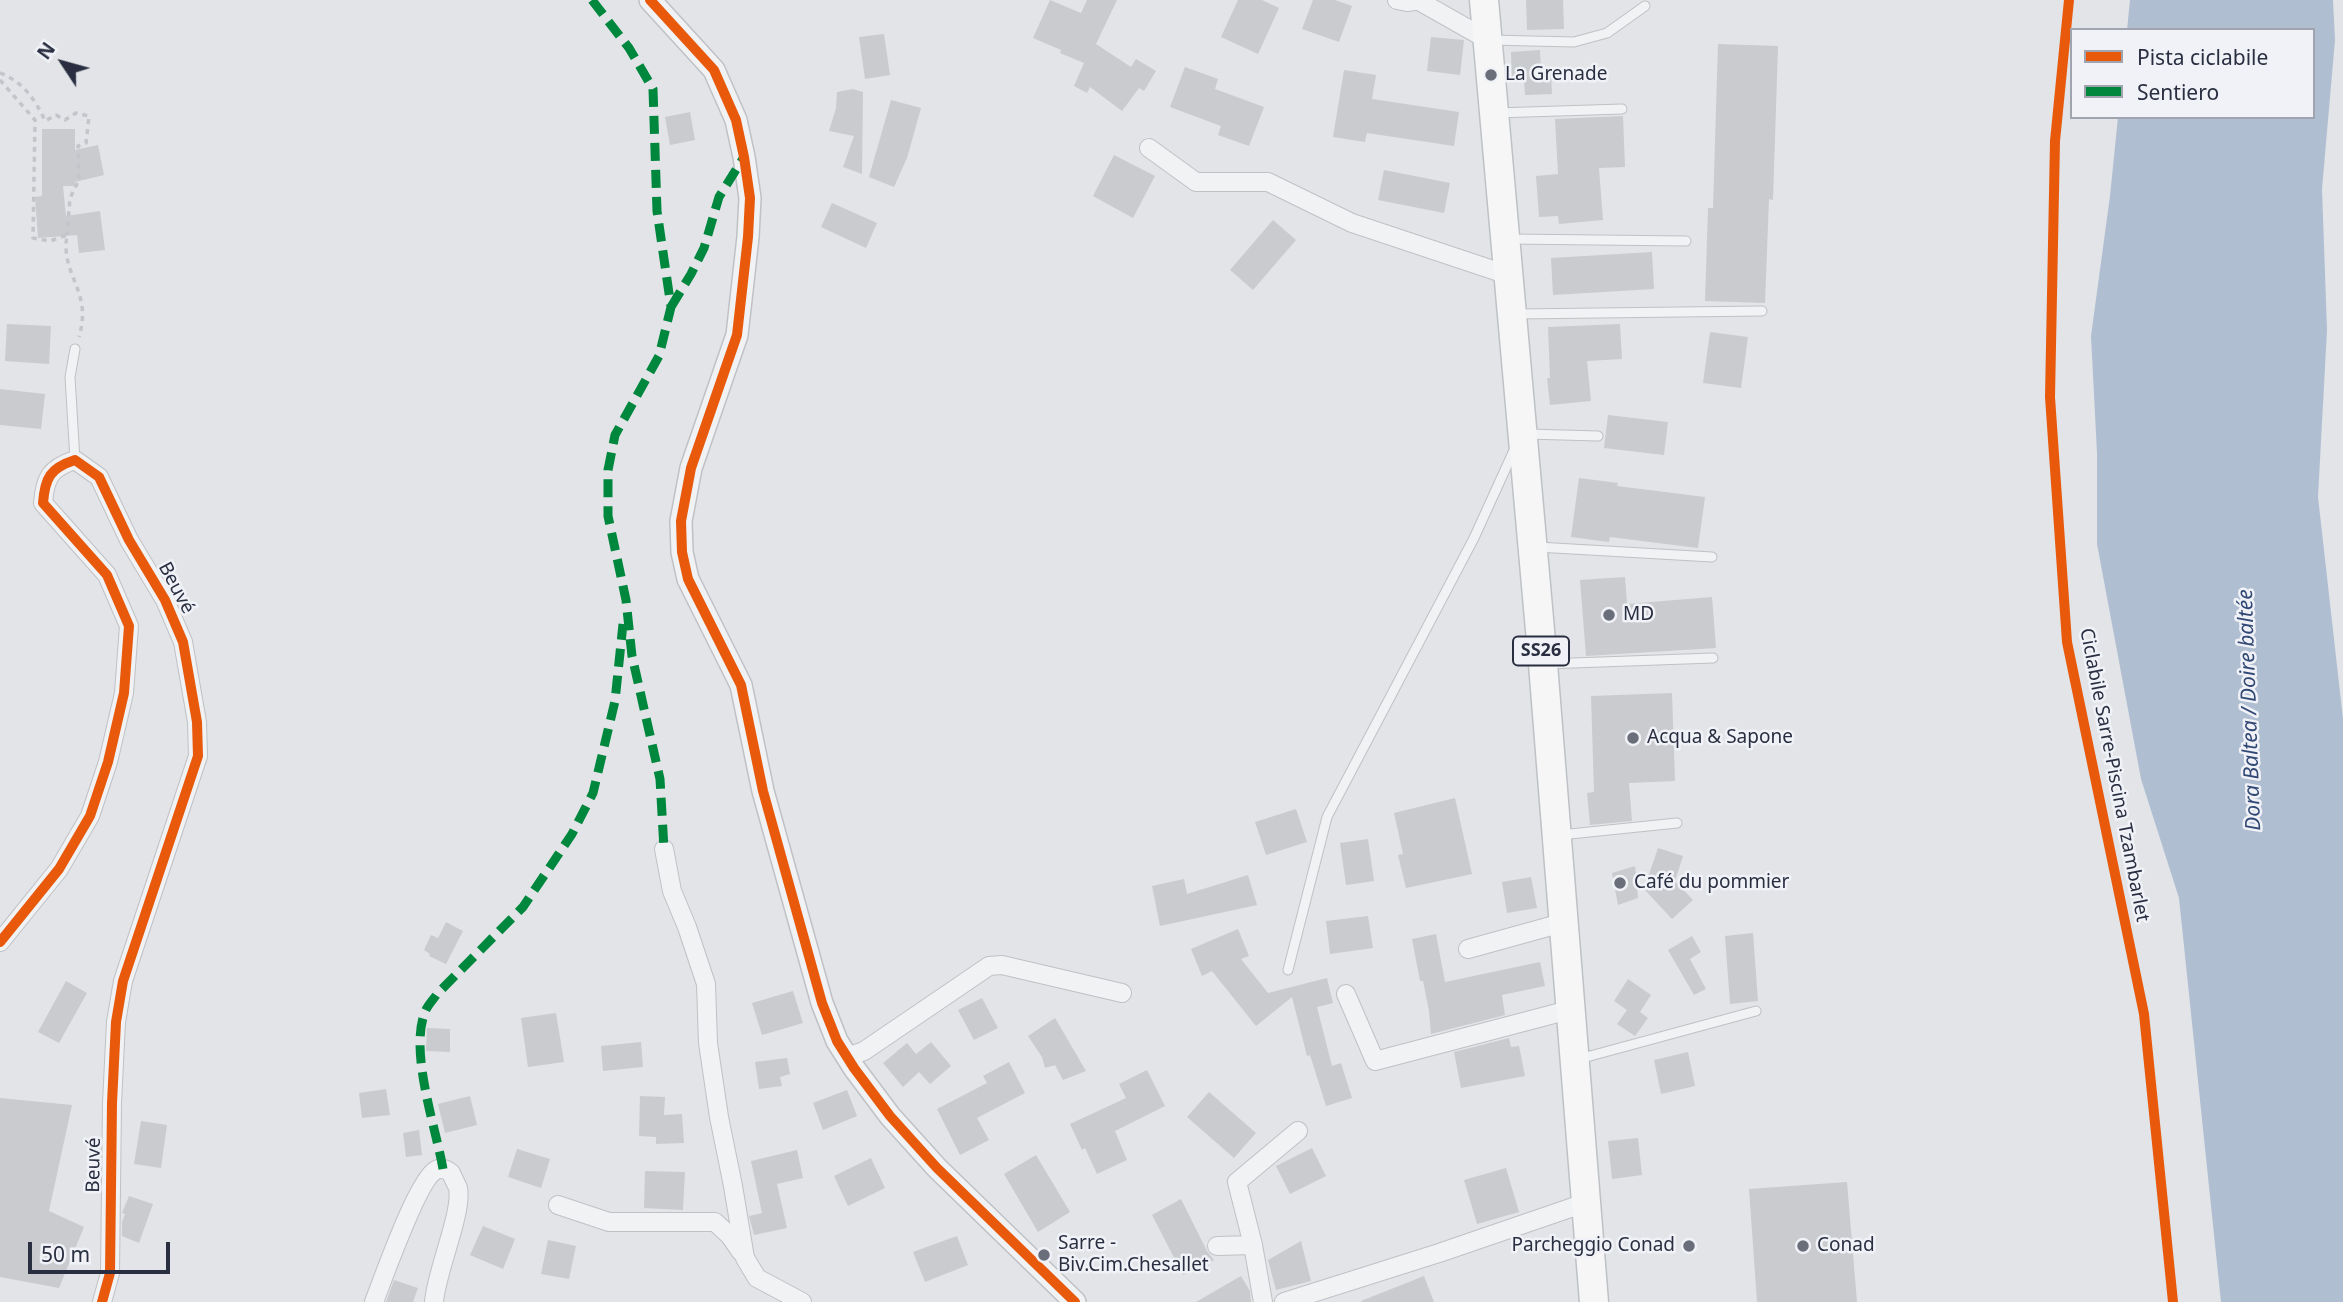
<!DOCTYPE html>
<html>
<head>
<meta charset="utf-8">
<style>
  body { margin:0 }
  #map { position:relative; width:2343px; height:1302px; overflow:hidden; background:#e2e4e7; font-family:"Noto Sans",sans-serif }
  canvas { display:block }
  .legend { position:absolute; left:2070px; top:28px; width:245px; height:91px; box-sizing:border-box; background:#f0f2f7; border:2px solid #a0a4ae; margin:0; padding:9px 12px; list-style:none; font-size:21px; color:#292f41 }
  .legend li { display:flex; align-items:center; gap:14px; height:35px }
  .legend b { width:35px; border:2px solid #a0a4ae }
  .north { position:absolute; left:28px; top:28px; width:70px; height:70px; -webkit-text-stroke:5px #f0f2f7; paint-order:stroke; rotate:306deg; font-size:19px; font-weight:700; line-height:28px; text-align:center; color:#292f41 }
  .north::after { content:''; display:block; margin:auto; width:24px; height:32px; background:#292f41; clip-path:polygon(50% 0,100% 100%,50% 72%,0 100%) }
  .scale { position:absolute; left:28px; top:1242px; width:142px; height:32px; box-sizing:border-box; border:4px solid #292f41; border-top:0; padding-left:9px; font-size:21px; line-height:24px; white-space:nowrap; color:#292f41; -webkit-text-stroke:5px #f0f2f7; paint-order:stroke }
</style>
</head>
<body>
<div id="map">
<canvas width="2343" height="1302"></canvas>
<ul class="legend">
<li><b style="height:9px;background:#e8590c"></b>Pista ciclabile</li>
<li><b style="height:9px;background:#00873e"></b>Sentiero</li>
</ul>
<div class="north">N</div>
<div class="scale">50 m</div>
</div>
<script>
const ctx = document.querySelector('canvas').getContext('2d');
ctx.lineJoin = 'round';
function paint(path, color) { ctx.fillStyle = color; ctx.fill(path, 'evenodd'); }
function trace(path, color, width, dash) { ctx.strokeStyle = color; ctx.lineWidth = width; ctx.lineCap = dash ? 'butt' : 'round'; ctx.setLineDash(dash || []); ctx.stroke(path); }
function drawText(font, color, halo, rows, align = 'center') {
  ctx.font = font + ' "Noto Sans",sans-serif'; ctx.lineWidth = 5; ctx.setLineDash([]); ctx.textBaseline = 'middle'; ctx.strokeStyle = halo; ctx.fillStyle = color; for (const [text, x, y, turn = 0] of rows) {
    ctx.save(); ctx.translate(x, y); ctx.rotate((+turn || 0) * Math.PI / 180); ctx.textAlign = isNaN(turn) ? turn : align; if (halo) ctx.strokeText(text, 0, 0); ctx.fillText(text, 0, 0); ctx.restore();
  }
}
paint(new Path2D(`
  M2130,0H2333L2335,40L2322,189L2327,330L2318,497L2343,719V1302H2221L2179,898L2141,779L2097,544V453L2091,336L2110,196L2118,117H2313V30H2127Z`), '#b0bed2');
paint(new Path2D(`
  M1050,0L1081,13L1087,0H1117L1096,44L1131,67L1136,59L1156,71L1144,91L1139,88L1122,111L1090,87L1087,93L1074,86L1084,63L1060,53L1061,50L1033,38Z
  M1238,0H1262L1279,8L1258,54L1221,37Z
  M1313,0H1335L1352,6L1339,42L1302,29Z
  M1526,0H1563L1564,29L1527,30Z
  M884,34L890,75L865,79L859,37Z
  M1431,37L1464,40L1460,75L1427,71Z
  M1718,44L1778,46L1773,200L1769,199L1765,303L1705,301L1708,208H1713Z
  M1540,50L1541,72H1551L1552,94L1525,95L1524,79L1512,80L1511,52Z
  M1185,67L1218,79L1215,89L1264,107L1249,146L1218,135L1221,126L1170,107Z
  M1344,70L1376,75L1372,99L1459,112L1454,146L1367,133L1365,142L1333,137Z
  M853,89L863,92L862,174L843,167L854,136L829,131L836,108L837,92Z
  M891,100L921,108L907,158L894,187L869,177Z
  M690,112L695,140L670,145L665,117Z
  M1623,116L1625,167L1599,168L1603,220L1559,224L1558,216L1539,217L1536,176L1558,174L1555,119Z
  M42,129H75V150L98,145L104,175L75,182V186H63L66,216L100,211L105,250L79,253L77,235L38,238L35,197L42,196Z
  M1114,155L1155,176L1133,218L1093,196Z
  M1384,170L1450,183L1444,213L1378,200Z
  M832,203L877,223L866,248L821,227Z
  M1273,220L1296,240L1253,290L1230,270Z
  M1652,252L1654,289L1553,295L1551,258Z
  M7,324L51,326L49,364L5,361Z
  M1620,324L1622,359L1587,361L1591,401L1550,405L1547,378H1550L1548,327Z
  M1710,332L1748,337L1741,388L1703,383Z
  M0,389L45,394L41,429L0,425Z
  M1608,415L1668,422L1664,455L1604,448Z
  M1579,478L1618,483L1617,486L1705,497L1698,548L1610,537L1609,542L1571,537Z
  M1625,577L1627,604L1712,597L1716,648L1586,656L1580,580Z
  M1672,693L1675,781L1629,783L1632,821L1590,825L1587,793L1594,792L1591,696Z
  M1455,798L1472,874L1406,888L1398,855L1403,854L1394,813Z
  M1296,809L1307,842L1266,855L1255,822Z
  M1368,839L1374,881L1346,885L1340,843Z
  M1658,848L1683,856L1675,881L1693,900L1672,919L1644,889Z
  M1635,866L1638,898L1618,905L1612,873Z
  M1248,875L1257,905L1160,926L1152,886L1184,879L1187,894Z
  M1531,877L1537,908L1507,913L1502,882Z
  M1368,916L1373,948L1330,954L1326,921Z
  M446,922L463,931L446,964L429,956L430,954L424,950L431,935L438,938Z
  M1238,929L1249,956L1241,959L1268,993L1327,978L1333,1003L1317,1007L1332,1066L1341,1063L1352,1098L1326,1106L1310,1055L1307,1056L1292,997L1256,1026L1212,971L1202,976L1191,949Z
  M1753,933L1758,1001L1730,1004L1725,936Z
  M1436,934L1445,982L1540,962L1545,986L1502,995L1505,1015L1431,1034L1429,1011L1423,981H1420L1412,939Z
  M1692,936L1701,952L1690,959L1706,989L1694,995L1668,950Z
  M1628,979L1651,995L1640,1012L1648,1018L1635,1036L1617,1024L1627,1010L1614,1001Z
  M66,981L87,993L59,1043L38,1032Z
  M793,991L803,1023L762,1035L752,1003Z
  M982,998L998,1028L974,1040L958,1010Z
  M556,1013L564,1062L528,1067L521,1018Z
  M1055,1018L1086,1071L1063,1080L1055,1065L1045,1068L1042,1057L1028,1036Z
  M427,1028L450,1029V1052L426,1051Z
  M1509,1038L1511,1047L1519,1046L1525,1076L1461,1088L1454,1052Z
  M641,1042L643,1067L603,1071L601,1046Z
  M931,1042L951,1066L930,1084L919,1072L903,1087L883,1063L907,1043L916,1054Z
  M1688,1052L1695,1086L1661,1094L1654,1060Z
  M787,1058L790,1074L780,1077L782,1086L759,1089L755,1062Z
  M1009,1062L1025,1093L977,1118L989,1140L960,1155L937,1109L987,1083L983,1076Z
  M1147,1070L1165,1106L1115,1131L1127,1160L1097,1174L1085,1148L1082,1150L1070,1124L1126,1098L1119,1084Z
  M386,1089L390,1115L362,1118L359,1093Z
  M847,1090L857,1116L823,1130L813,1103Z
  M1209,1092L1256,1133L1234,1158L1187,1117Z
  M470,1096L477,1125L445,1133L438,1104Z
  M640,1096L665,1097L664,1115L682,1114L684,1143L656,1144V1137L639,1136Z
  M0,1098L72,1105L49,1211L84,1227L59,1288L0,1277Z
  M141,1121L167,1125L161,1168L134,1164Z
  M419,1130L422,1155L406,1157L403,1133Z
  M1638,1138L1642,1175L1612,1179L1608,1141Z
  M1312,1148L1326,1176L1290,1194L1276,1166Z
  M517,1149L550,1159L541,1188L508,1177Z
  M797,1150L803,1178L777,1184L787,1228L754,1235L749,1216L762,1213L751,1161Z
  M1036,1155L1070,1212L1038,1232L1004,1174Z
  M871,1158L885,1188L848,1206L834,1176Z
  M1506,1168L1519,1212L1477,1224L1464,1180Z
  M645,1171L685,1172L683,1210L644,1208Z
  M1847,1182L1857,1302H1757L1749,1189Z
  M129,1196L153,1204L139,1243L122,1236V1222L125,1214L122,1213Z
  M1181,1199L1207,1251L1214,1260L1183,1275L1152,1215Z
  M483,1226L515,1239L503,1269L470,1255Z
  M957,1236L968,1265L925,1282L913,1252Z
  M548,1240L576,1246L569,1279L541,1274Z
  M1301,1241L1311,1281L1276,1290L1268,1260Z
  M1241,1276L1250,1291L1251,1302H1196Z
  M1424,1276L1434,1302H1362L1361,1301Z
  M394,1280L418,1288L413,1302H386Z`), '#c9cbcf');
const service = new Path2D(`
  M1489,40L1574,42L1607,33L1645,6
  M1496,113L1622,109
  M1510,239L1686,241
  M1517,314L1762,311
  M75,349L70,377L75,460
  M1527,434L1598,436
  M1537,547L1712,557
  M1545,664L1713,658
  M1560,835L1677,823
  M1288,970L1327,817L1474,538L1515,448
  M1579,1059L1756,1011`);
const minor = new Path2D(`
  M1397,0L1407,2L1421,0
  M1419,1L1488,40
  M1149,148L1196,182H1268L1352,223L1508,275
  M664,849L672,891L687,927L706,984L708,1043L719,1117L733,1186L745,1258L757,1278L802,1302
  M0,942L59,869L90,816L108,762L124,693L129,626L107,575L43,503C45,478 50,468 75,460L99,477L129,540L165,600L183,642L197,722L198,756L123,981L116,1022L112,1103L110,1273L102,1302
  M1468,949L1562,923
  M1346,994L1375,1061L1569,1010
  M847,1057L864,1051L989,966L1002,965L1122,993
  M558,1205L609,1222H715L730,1236L741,1252
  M1217,1246L1253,1245
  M374,1302C383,1279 418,1179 436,1170C441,1167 447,1170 451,1173C453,1178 456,1183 458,1188C463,1212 436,1272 434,1302
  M1263,1302L1253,1245L1237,1182L1298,1131
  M1284,1302L1439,1253L1585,1203`);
const tertiary = new Path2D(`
  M650,0L714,70L736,120L744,157L750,198L748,237L737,335L691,468L681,521L682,552L688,579L741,685L763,791L822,1003L837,1041L854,1068L890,1116L937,1168L1075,1302`);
const primary = new Path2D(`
  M1484,0L1543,664L1594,1302`);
trace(service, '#bfc1c5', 11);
trace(minor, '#bfc1c5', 20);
trace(tertiary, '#bfc1c5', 24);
trace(primary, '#bec1c5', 31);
trace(new Path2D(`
  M0,73C22,81 36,100 45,121L56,115L65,120L76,113L89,116L86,143L78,146L79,180L70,198L67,235
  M0,80L35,120L33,238L50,241L67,235C60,276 93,290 79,337`), '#c4c5ca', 3.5, [5, 5]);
trace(service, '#f1f2f4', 9);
trace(minor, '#f1f2f4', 18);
trace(tertiary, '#f1f2f4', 21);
trace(primary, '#f6f6f6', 28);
trace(new Path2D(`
  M592,0L629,48L653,89L657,211L671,307L659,356L615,435L608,470V516L626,600L632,656L660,779L664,849
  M671,307L691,274L704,248L719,197L744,157
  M443,1169C436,1128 409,1052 425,1012C427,1006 433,1000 437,994L523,907L572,834L593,793L615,701L623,624`), '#00873e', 9, [18, 9]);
trace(new Path2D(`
  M650,0L714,70L736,120L744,157L750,198L748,237L737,335L691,468L681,521L682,552L688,579L741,685L763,791L822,1003L837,1041L854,1068L890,1116L937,1168L1075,1302
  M2069,0L2055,141L2050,397L2067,642L2144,1014L2173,1302
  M0,942L59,869L90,816L108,762L124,693L129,626L107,575L43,503C45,478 50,468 75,460L99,477L129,540L165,600L183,642L197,722L198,756L123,981L116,1022L112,1103L110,1273L102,1302`), '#e8590c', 10);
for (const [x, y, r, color] of [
  [1491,75,7,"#6a6e7b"],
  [1609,615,7,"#6a6e7b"],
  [1633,738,7,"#6a6e7b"],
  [1620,883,7,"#6a6e7b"],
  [1689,1246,7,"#6a6e7b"],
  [1803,1246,7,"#6a6e7b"],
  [1044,1255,7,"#6a6e7b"]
]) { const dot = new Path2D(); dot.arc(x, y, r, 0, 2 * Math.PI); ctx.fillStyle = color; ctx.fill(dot); trace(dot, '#f0f2f7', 2.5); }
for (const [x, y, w] of [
  [1541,651,56]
]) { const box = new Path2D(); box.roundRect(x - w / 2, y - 14.5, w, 29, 5); ctx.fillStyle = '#f0f2f7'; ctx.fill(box); trace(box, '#292f41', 2); }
drawText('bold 18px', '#292f41', null, [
  ["SS26",1541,651]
]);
drawText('19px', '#292f41', '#f0f2f7', [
  ["La Grenade",1505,75],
  ["MD",1623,615],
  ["Acqua & Sapone",1647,738],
  ["Café du pommier",1634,883],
  ["Sarre -",1058,1244],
  ["Biv.Cim.Chesallet",1058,1266],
  ["Parcheggio Conad",1675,1246,"right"],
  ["Conad",1817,1246]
], 'left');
drawText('19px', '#292f41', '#f0f2f7', [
  ["Beuvé",176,588,62],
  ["Ciclabile Sarre-Piscina Tzambarlet",2114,775,79],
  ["Beuvé",94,1165,-89]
]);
drawText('italic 21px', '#324975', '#f0f2f7', [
  ["Dora Baltea / Doire baltée",2250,710,-92]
]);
</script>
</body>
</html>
